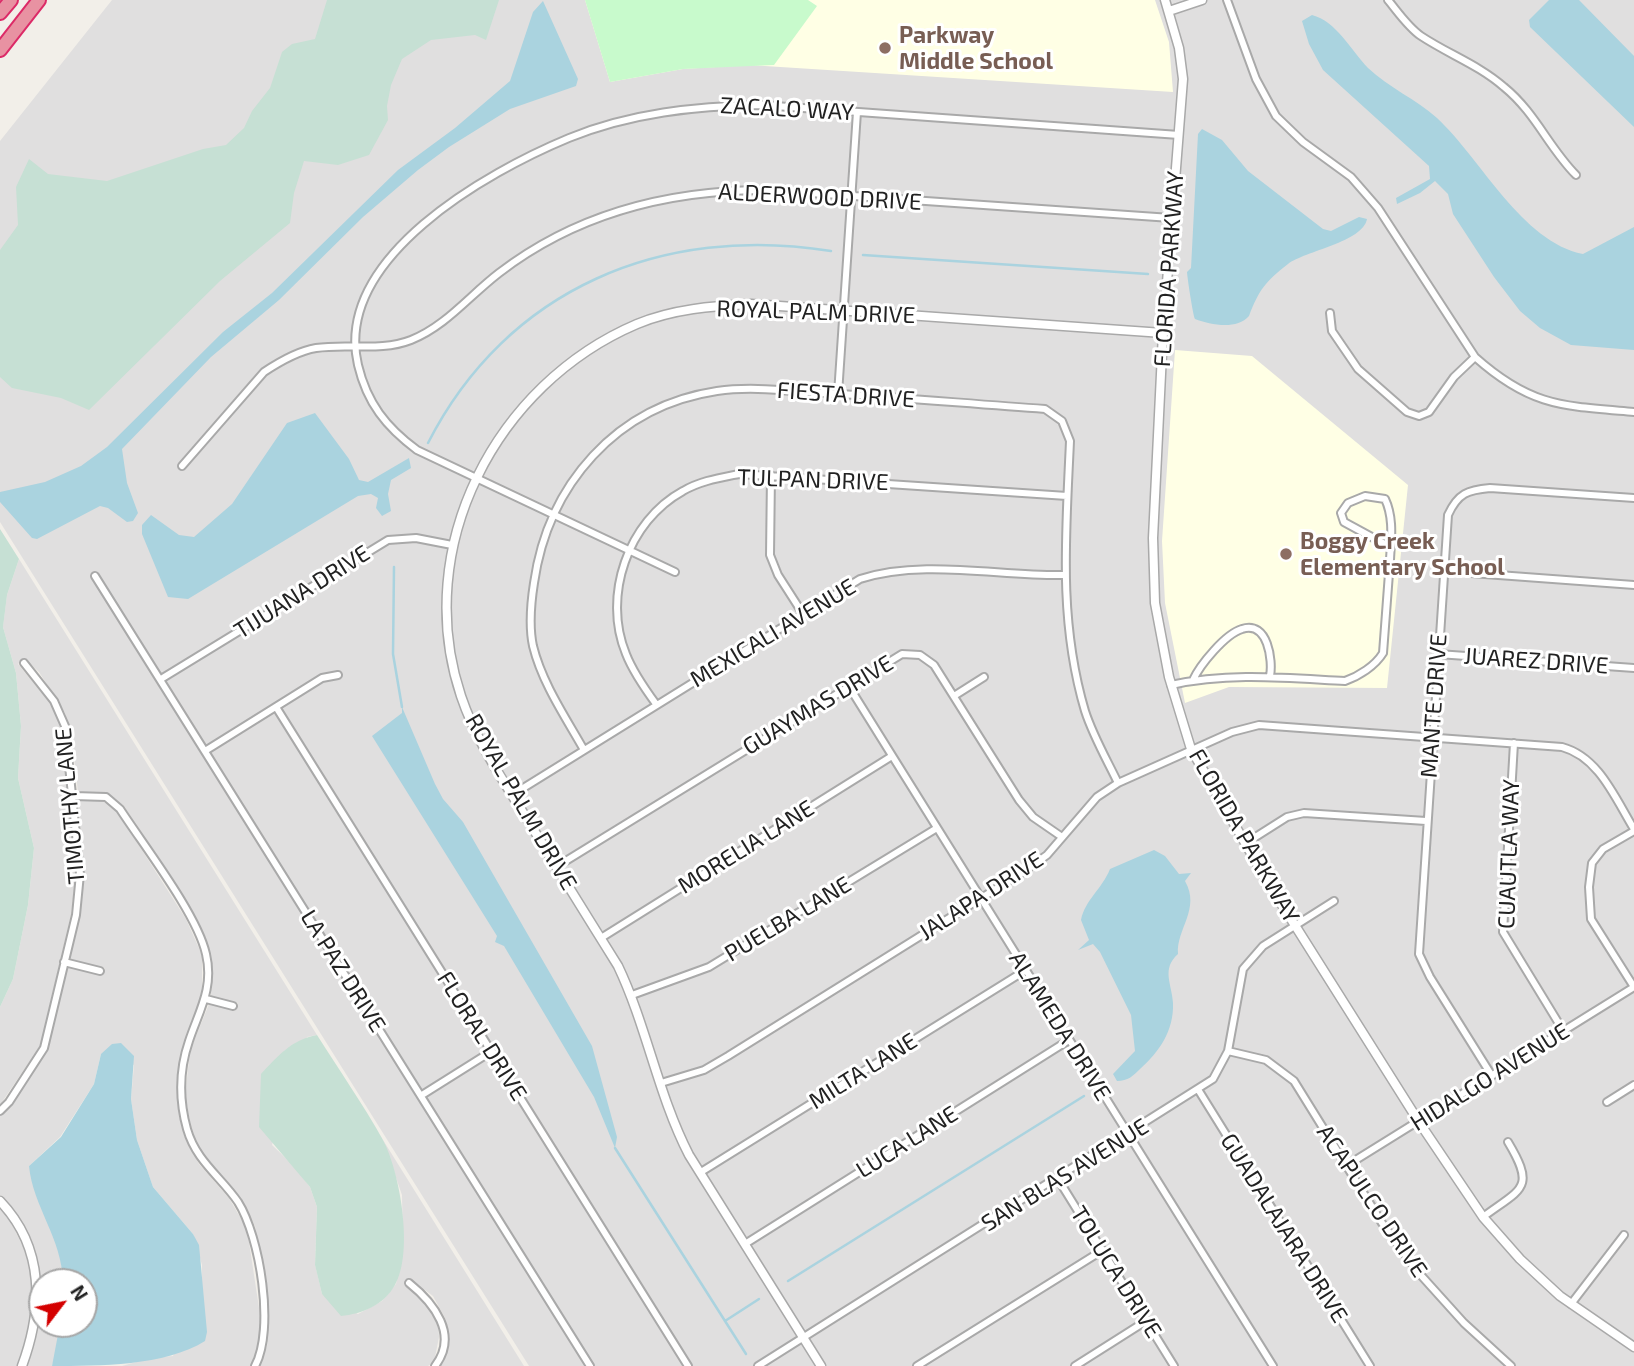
<!DOCTYPE html>
<html>
<head>
<meta charset="utf-8">
<style>
  body { margin:0 }
  #map { position:relative; width:1634px; height:1366px; overflow:hidden; background:#f2efe9; font-family:"Exo 2",sans-serif }
  canvas { display:block }
  .north { position:absolute; left:28px; top:1268px; width:70px; height:70px; box-sizing:border-box; background:#fff; border:2px solid #a7a7a7; border-radius:50%; rotate:58deg; font-size:19px; font-weight:700; line-height:28px; text-align:center; color:#222 }
  .north::after { content:''; display:block; margin:auto; width:24px; height:32px; background:#d40000; clip-path:polygon(50% 0,100% 100%,50% 72%,0 100%) }
</style>
</head>
<body>
<div id="map">
<canvas width="1634" height="1366"></canvas>
<div class="north">N</div>
</div>
<script>
const ctx = document.querySelector('canvas').getContext('2d');
ctx.lineJoin = 'round';
function paint(path, color) { ctx.fillStyle = color; ctx.fill(path, 'evenodd'); }
function trace(path, color, width, dash) { ctx.strokeStyle = color; ctx.lineWidth = width; ctx.lineCap = dash ? 'butt' : 'round'; ctx.setLineDash(dash || []); ctx.stroke(path); }
function drawText(font, color, halo, rows, align = 'center') {
  ctx.font = font + ' "Exo 2",sans-serif'; ctx.lineWidth = 6; ctx.setLineDash([]); ctx.textBaseline = 'middle'; ctx.strokeStyle = halo; ctx.fillStyle = color; for (const [text, x, y, turn = 0] of rows) {
    ctx.save(); ctx.translate(x, y); ctx.rotate((+turn || 0) * Math.PI / 180); ctx.textAlign = isNaN(turn) ? turn : align; if (halo) ctx.strokeText(text, 0, 0); ctx.fillText(text, 0, 0); ctx.restore();
  }
}
paint(new Path2D(`
  M112,0H1634V1366H529L0,522V141Z
  M19,559L317,1035L307,1037L272,1145L296,1168L310,1187L317,1207L315,1264L322,1294L358,1314L382,1301L396,1284L403,1248L402,1195L383,1140L524,1366H440L448,1337L445,1318L433,1296L409,1278L404,1284L427,1302L438,1321L439,1337L434,1362L428,1366H259L267,1346L269,1319L255,1226L242,1202L206,1160L198,1145L192,1132L185,1096L190,1051L209,1004L235,1011L238,1003L211,996L212,967L204,934L124,806L107,793L78,792L72,739L65,713L39,672L24,658L18,664L50,703L61,727L76,874L71,915L40,1046L0,1105V1007L13,979L28,905L34,848L18,778L21,726L16,673L3,627L7,595Z
  M96,799L111,805L117,811L186,919L202,955V998L178,1066L179,1115L184,1135L199,1164L229,1198L247,1229L261,1321L259,1345L250,1366H122L150,1358L173,1356L202,1284V1265L193,1234L153,1187L137,1140L131,1099L134,1065L101,1054L94,1084L60,1137L29,1166L63,1260V1282H42V1296L35,1252L15,1211L0,1195V1116L13,1104L47,1049L67,967L102,975L105,968L69,959L80,916L84,874L78,800Z
  M0,1208L8,1216L27,1255L34,1301L27,1340L18,1366H0Z
  M42,1305V1324H60L56,1353L52,1366H26L35,1342Z`), '#e0dfdf');
paint(new Path2D(`
  M585,0H1155L1169,42L1173,92L749,65L683,69L610,82Z
  M1175,350L1252,356L1408,485L1387,688L1229,687L1185,703L1165,603L1162,541Z`), '#ffffe5');
paint(new Path2D(`
  M327,0H499L486,40L475,35L431,40L402,59L391,85L387,106L388,120L369,155L338,165L304,161L294,193L290,223L220,281L89,410L61,398L12,388L0,377V250L18,225L16,187L29,159L48,174L107,181L203,149L226,145L244,128L252,111L270,88L282,52L292,44L315,39Z
  M0,529L19,559L7,595L3,627L16,673L21,726L18,778L34,848L28,905L13,979L0,1007Z
  M317,1035C339,1070 363,1104 383,1140C400,1172 414,1252 395,1285C384,1305 362,1314 341,1316L322,1294L315,1265L317,1207L310,1187L259,1127L261,1074C277,1057 292,1039 317,1035Z`), '#c6e0d4');
paint(new Path2D(`
  M585,0H808L817,6L774,65L683,69L610,82Z`), '#c8facc');
paint(new Path2D(`
  M1549,0H1579L1634,56V127L1530,27L1529,20Z
  M543,1L578,79L576,86L510,109L449,147L418,170L363,217L279,300L211,357L122,449L127,483L138,513L133,521L127,522L108,508L100,506L37,539L32,538L0,502V492L45,482L81,466L107,447L223,332L272,293L398,170L455,128L510,81L533,12Z
  M1312,15C1336,21 1351,50 1368,68C1389,88 1416,99 1437,118C1481,159 1522,242 1583,254L1634,227V350L1571,345L1540,328L1520,311L1494,277L1453,214L1448,194L1435,181L1420,193L1397,204L1396,198L1430,179L1429,166L1323,70L1309,44L1302,21Z
  M1202,129L1222,140L1248,171L1323,229L1331,231L1359,217L1367,219C1363,242 1305,251 1288,264C1265,282 1259,290 1249,316C1237,330 1211,325 1195,319C1193,316 1187,275 1187,272L1191,268L1198,134Z
  M315,413L349,459L359,480L368,482L409,458L411,468L391,480L388,494L391,511L382,516L376,508L378,498L371,494L358,496L188,599L168,597L142,534V525L151,515L179,535L194,537L232,504L287,423Z
  M402,707L435,784L443,799L463,822L592,1046L617,1137L615,1148L594,1097L504,946L495,942L497,936L372,736L402,713Z
  M1154,850L1165,856L1179,874L1191,873L1185,881C1201,909 1176,929 1178,954C1161,969 1172,984 1173,1003C1174,1031 1159,1052 1140,1069C1133,1076 1128,1081 1117,1081L1113,1074L1135,1051L1131,1015L1100,952L1093,944L1078,950L1089,940L1081,920C1085,900 1102,889 1110,869Z
  M121,1043L134,1056L131,1099L137,1140L153,1187L193,1234L199,1245L207,1332L205,1341C165,1366 99,1366 52,1366L60,1324H84V1282H63C62,1238 33,1207 29,1166L61,1137L94,1084L101,1054L112,1044Z`), '#aad3df');
trace(new Path2D(`
  M863,255L1148,274
  M428,443C507,288 663,224 831,251
  M394,567L393,654L402,707
  M615,1148L746,1354
  M788,1281L1084,1096
  M725,1321L759,1299`), '#aad3df', 2.5);
const minor = new Path2D(`
  M1227,0L1256,79L1276,116L1303,142L1351,177L1378,208L1475,357C1531,407 1563,406 1634,412
  M1388,0C1398,12 1408,27 1421,36C1448,54 1479,65 1504,87C1535,112 1549,148 1576,175
  M1330,313L1332,331L1358,369L1407,412L1419,416L1429,412L1454,377L1475,357
  M838,394L857,112
  M182,466L264,372C279,362 298,351 316,348C348,343 380,352 411,340C446,326 469,296 499,273C577,213 670,190 767,190L1171,218
  M771,475L770,555L778,575L803,614
  M1444,571L1634,585
  M675,572L417,450C386,427 367,403 358,365C333,258 487,172 569,138C630,113 696,106 761,105L1179,135
  M95,576L590,1366
  M1438,654L1634,668
  M161,679L388,540L416,538L452,545
  M1193,680C1200,665 1225,634 1242,629C1268,620 1273,661 1270,676
  M848,685L1273,1366
  M1171,685C1229,672 1287,678 1345,681C1359,676 1375,666 1383,653L1390,560C1391,539 1394,518 1385,499L1365,496L1348,503L1341,513L1344,522L1390,547
  M954,696L984,677
  M656,704C645,689 633,672 626,654C602,596 628,521 683,491C700,481 719,478 739,474L1067,496
  M276,707L688,1366
  M1514,743L1503,932L1564,1032
  M584,750C566,718 542,683 533,646C529,627 531,602 534,583C548,485 616,406 717,391C752,386 788,391 823,393C897,397 971,404 1045,409L1062,421L1070,441C1066,533 1058,620 1085,711C1093,736 1107,760 1118,783
  M205,751L322,678L338,675
  M512,795L860,579C922,559 998,576 1063,575
  M74,796L106,797L120,809C144,846 197,914 206,954C214,988 199,1011 189,1041C179,1070 179,1100 187,1129C196,1161 221,1177 238,1202C260,1237 275,1329 255,1366
  M1634,831L1603,849L1592,863L1589,887L1591,919L1634,987
  M1246,843L1287,817L1304,813L1426,821
  M556,867L902,654L920,655L934,665L1019,800L1033,817L1062,837
  M601,938L892,756
  M64,962L100,971
  M632,995L709,967L937,828
  M206,999L233,1006
  M1228,1051L1266,1060L1294,1081L1382,1223L1418,1272L1464,1323L1511,1366
  M1492,1076L1430,977L1419,954L1448,515C1458,493 1468,490 1490,488L1634,498
  M661,1083L704,1070L728,1056L1023,872L1047,855L1097,797L1118,783L1232,732L1259,725L1562,747C1599,757 1615,798 1634,829
  M1199,1091L1370,1366
  M422,1095L492,1051
  M1607,1102L1634,1085
  M0,1111L9,1102L44,1048L76,915L80,874L65,726L54,701L24,663
  M1346,1166L1634,987
  M701,1172L1026,970
  M1058,1179L1174,1366
  M1483,1217C1522,1188 1536,1189 1508,1142
  M745,1244L1069,1040
  M409,1283C434,1303 459,1335 435,1366
  M1571,1304L1624,1235
  M758,1366L1213,1079L1228,1051L1243,969L1263,946L1334,901
  M917,1366L1103,1250
  M1075,1366L1146,1321`);
const tertiary = new Path2D(`
  M1165,0L1179,48L1183,79L1163,333L1153,538L1155,603L1169,677L1191,749L1267,881L1419,1122L1483,1217L1520,1259L1560,1296L1634,1347
  M1169,11L1202,0
  M0,1201C45,1248 43,1309 22,1366
  M821,1366L689,1155C658,1095 647,1027 618,966C588,918 558,870 529,822C504,782 476,741 461,696C411,547 496,384 637,324C673,309 712,306 751,304L1163,333`);
const motorway = new Path2D(`
  M0,13L11,0
  M0,50L39,0`);
trace(minor, '#a9a9a9', 10);
trace(tertiary, '#a9a9a9', 11);
trace(motorway, '#dc2a67', 16);
trace(minor, '#fff', 6);
trace(tertiary, '#fff', 8);
trace(motorway, '#e892a2', 12);
for (const [x, y, r, color] of [
  [885,48,7,"#8d6e63"],
  [1286,554,7,"#8d6e63"]
]) { const dot = new Path2D(); dot.arc(x, y, r, 0, 2 * Math.PI); ctx.fillStyle = color; ctx.fill(dot); trace(dot, '#fff', 2.5); }
drawText('bold 23px', '#785e54', '#fff', [
  ["Parkway",899,35],
  ["Middle School",899,61],
  ["Boggy Creek",1300,541],
  ["Elementary School",1300,567]
], 'left');
drawText('23px', '#222', '#fff', [
  ["ZACALO WAY",787,109,3],
  ["ALDERWOOD DRIVE",820,197,3],
  ["FLORIDA PARKWAY",1169,269,-86],
  ["ROYAL PALM DRIVE",816,312,2],
  ["FIESTA DRIVE",846,395,4],
  ["TULPAN DRIVE",813,480,2],
  ["TIJUANA DRIVE",302,592,-32],
  ["MEXICALI AVENUE",773,633,-31],
  ["JUAREZ DRIVE",1536,661,4],
  ["GUAYMAS DRIVE",818,705,-31],
  ["MANTE DRIVE",1434,706,-86],
  ["ROYAL PALM DRIVE",521,802,60],
  ["TIMOTHY LANE",70,806,-95],
  ["FLORIDA PARKWAY",1244,836,60],
  ["MORELIA LANE",746,847,-32],
  ["CUAUTLA WAY",1509,854,-88],
  ["JALAPA DRIVE",981,896,-33],
  ["PUELBA LANE",788,919,-31],
  ["LA PAZ DRIVE",343,971,58],
  ["ALAMEDA DRIVE",1060,1026,58],
  ["FLORAL DRIVE",482,1036,58],
  ["MILTA LANE",863,1071,-32],
  ["HIDALGO AVENUE",1490,1077,-32],
  ["LUCA LANE",907,1142,-32],
  ["SAN BLAS AVENUE",1065,1175,-32],
  ["ACAPULCO DRIVE",1372,1201,56],
  ["GUADALAJARA DRIVE",1284,1228,58],
  ["TOLUCA DRIVE",1116,1272,58]
]);
</script>
</body>
</html>
